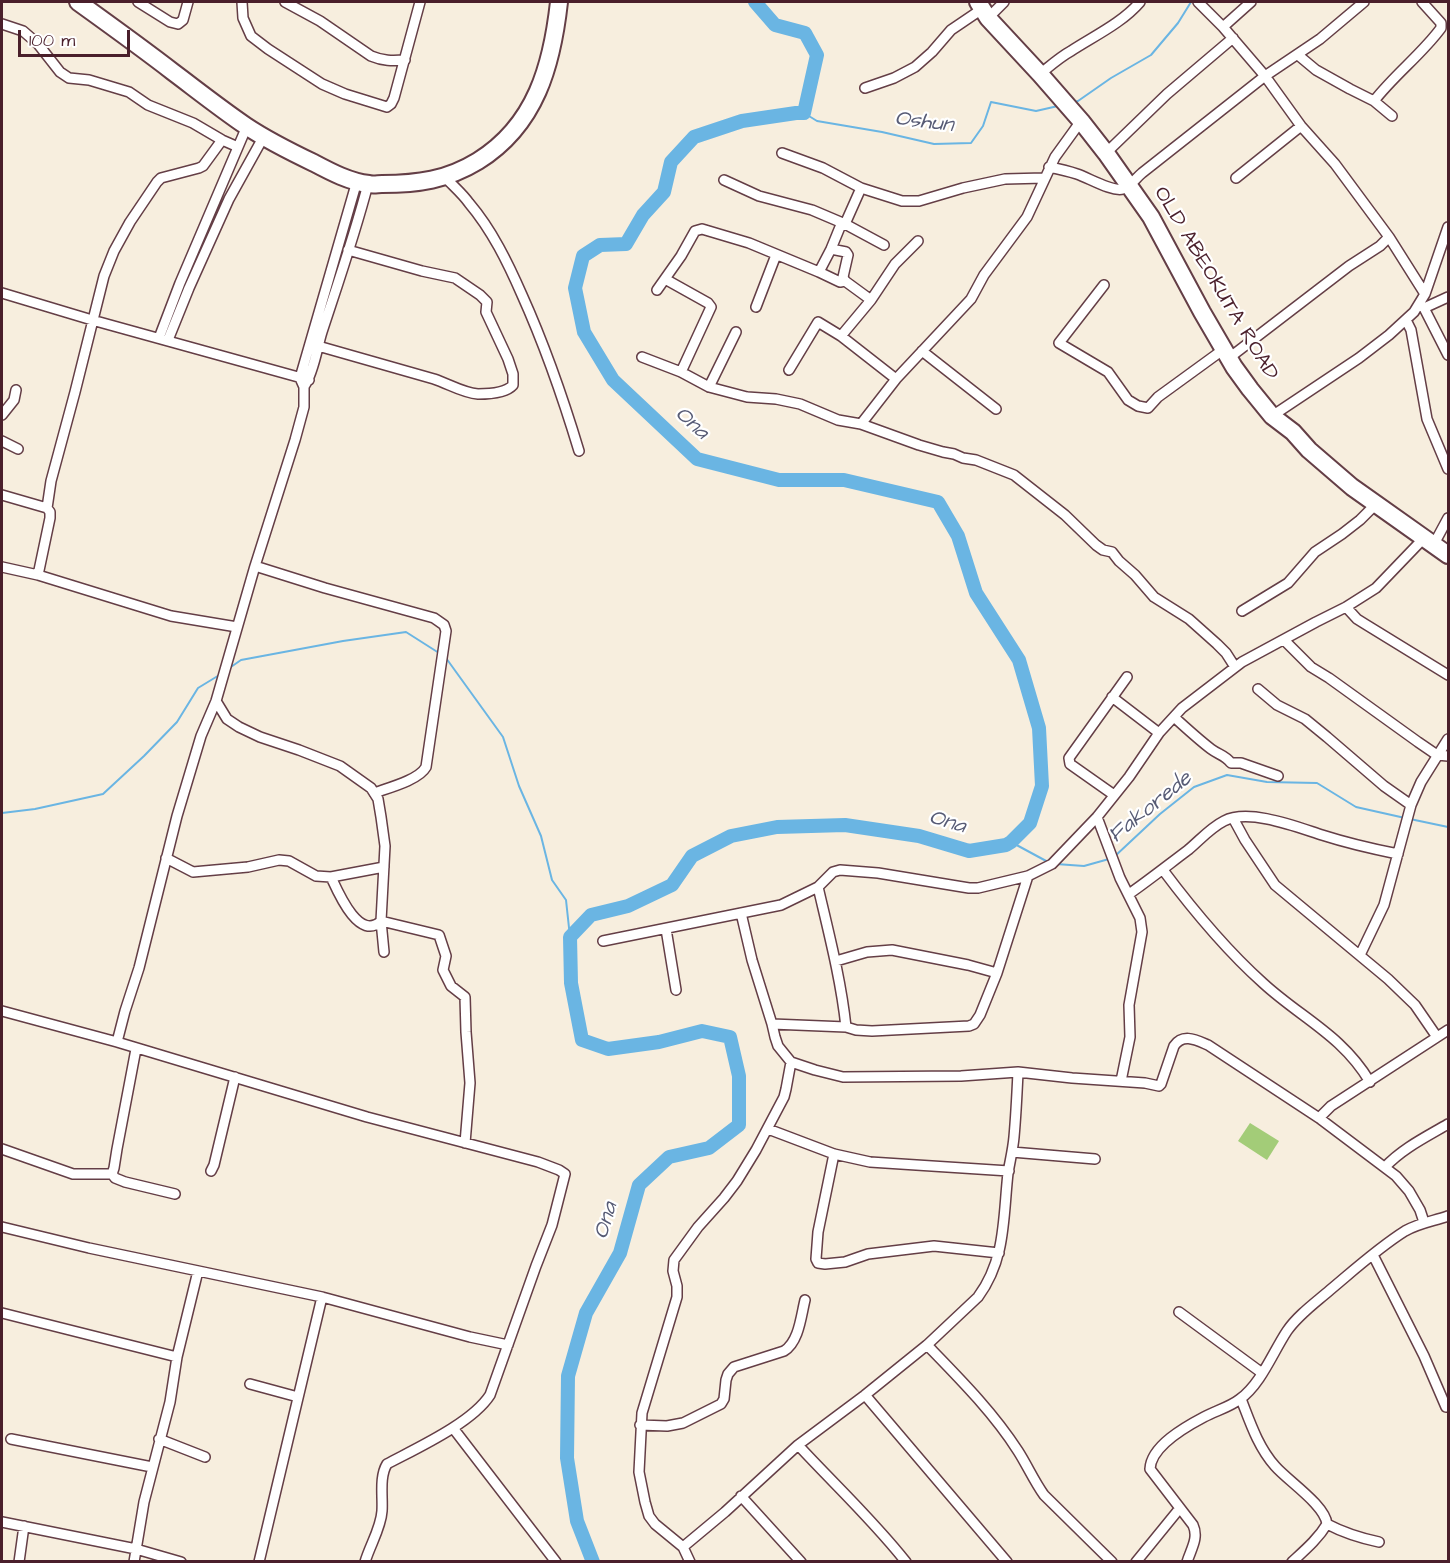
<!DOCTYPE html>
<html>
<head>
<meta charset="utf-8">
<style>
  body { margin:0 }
  #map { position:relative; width:1450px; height:1563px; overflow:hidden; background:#f7eede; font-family:"Architects Daughter",sans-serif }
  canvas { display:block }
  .frame { position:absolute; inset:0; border:3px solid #4a1f2b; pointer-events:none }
  .scale { position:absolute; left:18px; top:30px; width:112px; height:27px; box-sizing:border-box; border:3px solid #4a1f2b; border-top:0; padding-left:8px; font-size:18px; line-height:21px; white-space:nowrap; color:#4a1f2b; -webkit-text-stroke:4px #fff; paint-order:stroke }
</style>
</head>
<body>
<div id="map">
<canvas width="1450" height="1563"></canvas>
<div class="frame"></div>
<div class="scale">100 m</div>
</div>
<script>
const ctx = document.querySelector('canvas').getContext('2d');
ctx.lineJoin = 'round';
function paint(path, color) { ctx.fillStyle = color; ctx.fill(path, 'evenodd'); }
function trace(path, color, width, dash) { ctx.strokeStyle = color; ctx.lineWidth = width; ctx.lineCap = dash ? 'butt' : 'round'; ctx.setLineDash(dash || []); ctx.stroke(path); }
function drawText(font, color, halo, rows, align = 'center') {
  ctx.font = font + ' "Architects Daughter",sans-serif'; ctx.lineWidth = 4.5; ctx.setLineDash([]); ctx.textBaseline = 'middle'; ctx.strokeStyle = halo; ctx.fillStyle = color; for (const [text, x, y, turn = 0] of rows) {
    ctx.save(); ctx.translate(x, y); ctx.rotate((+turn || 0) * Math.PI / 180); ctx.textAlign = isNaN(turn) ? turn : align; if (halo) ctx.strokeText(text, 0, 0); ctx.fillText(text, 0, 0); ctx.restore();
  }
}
paint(new Path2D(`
  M1250,1123L1279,1141L1267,1160L1238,1141Z`), '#a3cc78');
trace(new Path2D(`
  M1073,103L1078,101L1111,78L1151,55L1178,23L1191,2
  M804,113L817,121L882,132L934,144L971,143L983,126L991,102L1036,111L1058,106
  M446,658L503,737L519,786L541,836L552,880L566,900L570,937
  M228,669L241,660L343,641L406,632L439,653
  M2,813L35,809L103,794L144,756L177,722L198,688L221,674
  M1410,819L1448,827
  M1011,842L1048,862
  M1114,857L1160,814L1194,787L1227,775L1267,782L1317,783L1356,807L1405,818
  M1056,864L1084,866L1109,859`), '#6ab5e3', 2);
trace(new Path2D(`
  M593,1562L577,1521L567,1458L568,1376L586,1313L620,1253L639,1185L669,1157L709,1148L739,1125V1076L730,1037L702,1031L659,1042L608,1049L582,1040L571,983L570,937L591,915L628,906L672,885L692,856L731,836L777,827L845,825L919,836L969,851L1006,845L1011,842L1030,823L1042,786L1039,728L1019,660L976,593L958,536L938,502L844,480H779L697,459L613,380L584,332L575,288L583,256L600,245L626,244L643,215L664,192L671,162L694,137L742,121L796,113H804L817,55L805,33L775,25L755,2`), '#6ab5e3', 14);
const street = new Path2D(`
  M138,2L170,22L178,24L183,20L188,2
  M242,2L243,18L251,36L268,49L322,84L345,94L387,107L391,104L394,98L420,2
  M285,2L320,21L371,56C383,61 392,61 405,60
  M1198,2L1223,27L1265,76L1301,126L1335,164L1389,237L1425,294
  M988,18L1004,2
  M2,24L23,31L38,44L60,72L69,78L89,80L129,92L148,105L193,123L222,140L238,147
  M1223,27L1251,2
  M1298,55L1316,70L1350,89L1374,101L1392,116
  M1040,74C1050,66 1060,57 1071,51C1094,36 1122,23 1140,2
  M865,88L894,78L915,67L932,52L951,30L982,9
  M1374,101C1395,74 1422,54 1441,28V23L1422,2
  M782,153L823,168L861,188L902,201H919L963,188L1005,179L1044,178
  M1106,153L1167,94L1233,38
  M1049,167C1059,169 1068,171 1077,174C1089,178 1112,192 1123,189C1130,187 1136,178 1142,173L1265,76L1320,39L1364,2
  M444,176C452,185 462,193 469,203C492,230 508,263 522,295C545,346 563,398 579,451
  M1236,178L1301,126
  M724,180L759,196L812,210L845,224L884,245
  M831,249L846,252L848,255L843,277L845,281L871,300
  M819,272L840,282L845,281
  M665,279L708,303L711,307L681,372
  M1104,285L1059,343L1108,372L1128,400L1138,406L1148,408L1158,397L1224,349
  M657,290L681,256L695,231L702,229L749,243L819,272L831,249L840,227L845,224L861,188
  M2,293L92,320L309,380
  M1419,305L1424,308L1448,355
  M756,307L776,255
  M1424,308L1448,297
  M1406,320L1411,330L1427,419L1448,469
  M841,336L871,300L895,264L918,241
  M159,338L180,283L247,126
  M168,340L189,288L229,199L264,136
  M318,346C356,357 395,368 434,379C449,384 463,393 478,394C489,394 506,393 513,385V374L508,359L486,312L487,302L480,295L455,278L422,271L348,250
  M922,351L996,409
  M642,357L681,372L709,387L747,397L776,399L800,404L838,420L861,424L919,445L943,452L954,454L963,458L976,460L1014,475L1065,515L1096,545L1103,550L1112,552L1119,561L1135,575L1154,597L1189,619L1217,644L1226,653L1235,667
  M1229,358L1349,266L1380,246L1389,237
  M789,370L818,322L841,336L896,379
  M305,385C314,371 317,348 322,332C338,283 355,234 368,184
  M709,387L736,332
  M2,415L14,400L16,390
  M1272,416L1359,358L1389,335L1414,312L1425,294L1448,227
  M861,424L896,379L971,299L984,275L1027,217L1055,157L1081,121
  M2,441L18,449
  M2,495L47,508
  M1434,544L1448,518
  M255,566L325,588L434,618L444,625L446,631L426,767C419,780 388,788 374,793
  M2,567L38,575L171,616L237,627
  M38,575L50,518V512L47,508L51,481L75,392L104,276L114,251L130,222L157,182L161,178L199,168L203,166L222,140
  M1346,607L1357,619L1365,624L1448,675
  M1242,611L1288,583L1315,552L1342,534L1360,520L1376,504
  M1284,640L1311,667L1329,678L1418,742L1437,755L1448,756
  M1258,689L1277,705L1305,719L1327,737L1384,786L1411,805
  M1112,697L1159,733
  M216,701L227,719L239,727L260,737L299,750L340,766L371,788L378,799L381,817L385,846L381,921L384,952
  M1174,717C1186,728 1198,739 1211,749C1219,755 1225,755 1231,763H1241L1278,776
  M1114,795L1070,764L1069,758L1127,677
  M1097,817L1120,878L1140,918L1142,932L1129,1005L1130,1037L1121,1081
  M1233,818L1245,840L1275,885L1388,979L1415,1005L1437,1037
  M166,858L193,872L248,867L279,860L289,861L316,876L331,877L384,867
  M1163,870C1193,910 1225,949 1263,983C1301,1018 1342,1035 1370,1082
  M331,877C338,892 359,942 381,921L439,935L446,956L443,970L451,986L465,997L466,1032L470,1083L465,1143
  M818,887C829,934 841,980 846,1027
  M1129,894C1149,880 1168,865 1188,850C1199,841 1210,828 1224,821C1249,808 1297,827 1322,835C1347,843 1373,849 1398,854
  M741,913L752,960L772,1024L775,1037L778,1046L791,1062L815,1070L843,1077L961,1076L1018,1072L1072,1078L1145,1083L1159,1086L1161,1084L1174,1046C1183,1033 1196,1040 1208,1045L1319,1118L1396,1176L1409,1191L1420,1210L1424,1222
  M666,929L676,990
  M603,941L781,905L818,887L833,872L840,870L878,873L969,888H978L1028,876L1052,864L1097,817L1129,777L1159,733L1182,708L1242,662L1316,622L1346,607L1376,588L1424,538
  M1360,955L1384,905L1411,805L1421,782L1448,739
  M836,961L867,952L892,950L968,965L997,973
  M2,1011L117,1042L367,1117L538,1162L559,1170L565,1174L552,1225L536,1266L490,1395C472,1423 417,1448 387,1464C379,1477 383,1497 382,1511C381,1528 370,1545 365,1562
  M772,1024L846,1027L856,1030L872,1031L969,1026L974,1024L980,1015L997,973L1028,876
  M117,1042L125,1011L139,968L177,816L201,736L216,701L255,566L295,440L304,407V387L300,378L357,181
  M1319,1118L1331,1106L1448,1030
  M768,1129L834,1154L870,1162L1009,1171
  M2,1149L73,1174H112L115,1178L125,1182L175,1194
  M1012,1152L1095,1159
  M834,1154L818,1232L816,1259L818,1263L825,1264L845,1262L868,1254L934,1246L999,1253
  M1385,1167C1403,1148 1426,1137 1448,1124
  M211,1171L214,1165L235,1077
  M112,1174L114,1168L117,1149L136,1049
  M2,1227L89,1248L322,1297L470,1337L508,1345
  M1373,1255L1424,1356L1446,1407
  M1179,1312L1262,1373
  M2,1313L177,1357
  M927,1345C959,1378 993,1412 1018,1451C1027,1465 1034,1481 1044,1495L1112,1562
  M250,1384L298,1397
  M865,1395L1007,1562
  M1241,1399C1250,1422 1258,1447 1275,1466C1288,1481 1325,1505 1327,1524C1344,1533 1360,1538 1379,1542
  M640,1425L667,1426L683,1423L721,1404L724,1399L726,1380L728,1374L734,1367L784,1351C799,1342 801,1316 805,1300
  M453,1428L556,1562
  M11,1439L152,1467
  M159,1439L205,1457
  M798,1445C834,1484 873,1520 906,1562
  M741,1496L801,1562
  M2,1522L136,1549L181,1562
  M683,1547L725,1512L798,1445L865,1395L927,1345L978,1297C1006,1259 1003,1218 1008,1173C1010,1161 1013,1149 1014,1137C1016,1115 1017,1094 1018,1072
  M19,1562L24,1526
  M134,1562L144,1502L170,1402L177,1357L198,1271
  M259,1562L322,1297
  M690,1562L683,1547L655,1524L649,1516L645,1502L639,1472L642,1413L677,1297V1286L673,1271L674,1260L698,1227L724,1198L737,1181L756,1150L784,1097L786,1089L791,1062
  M1136,1562L1180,1508
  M1187,1562C1191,1549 1199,1538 1193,1525L1150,1469C1151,1446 1185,1427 1204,1417C1215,1411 1230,1407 1240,1399C1261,1384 1273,1352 1287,1331C1298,1315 1315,1303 1330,1290C1354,1270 1378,1248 1405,1231C1419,1223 1434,1221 1448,1216
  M1292,1562C1305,1550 1318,1539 1327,1524`);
const highway = new Path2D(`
  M78,2C110,25 142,48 173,72C197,90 221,109 246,126C267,140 291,152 314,163C331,172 350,182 369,184C373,185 378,184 382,184C418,184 447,180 478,161C536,125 552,65 559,2
  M978,2L988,18L1040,74L1081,121L1106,153L1151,217L1202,312L1234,367L1250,389L1272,416L1293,432L1309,450L1352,487L1448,555`);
trace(street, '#643e46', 12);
trace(highway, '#643e46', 20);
trace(street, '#fff', 9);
trace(highway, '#fff', 16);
drawText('21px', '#4a1f2b', '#fff', [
  ["OLD ABEOKUTA ROAD",1215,284,59]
]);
drawText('italic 22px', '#575b75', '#fff', [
  ["Oshun",924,123,7],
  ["Ona",691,424,42],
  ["Fakorede",1151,808,-39],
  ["Ona",947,823,16],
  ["Ona",607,1221,-74]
]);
</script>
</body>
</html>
